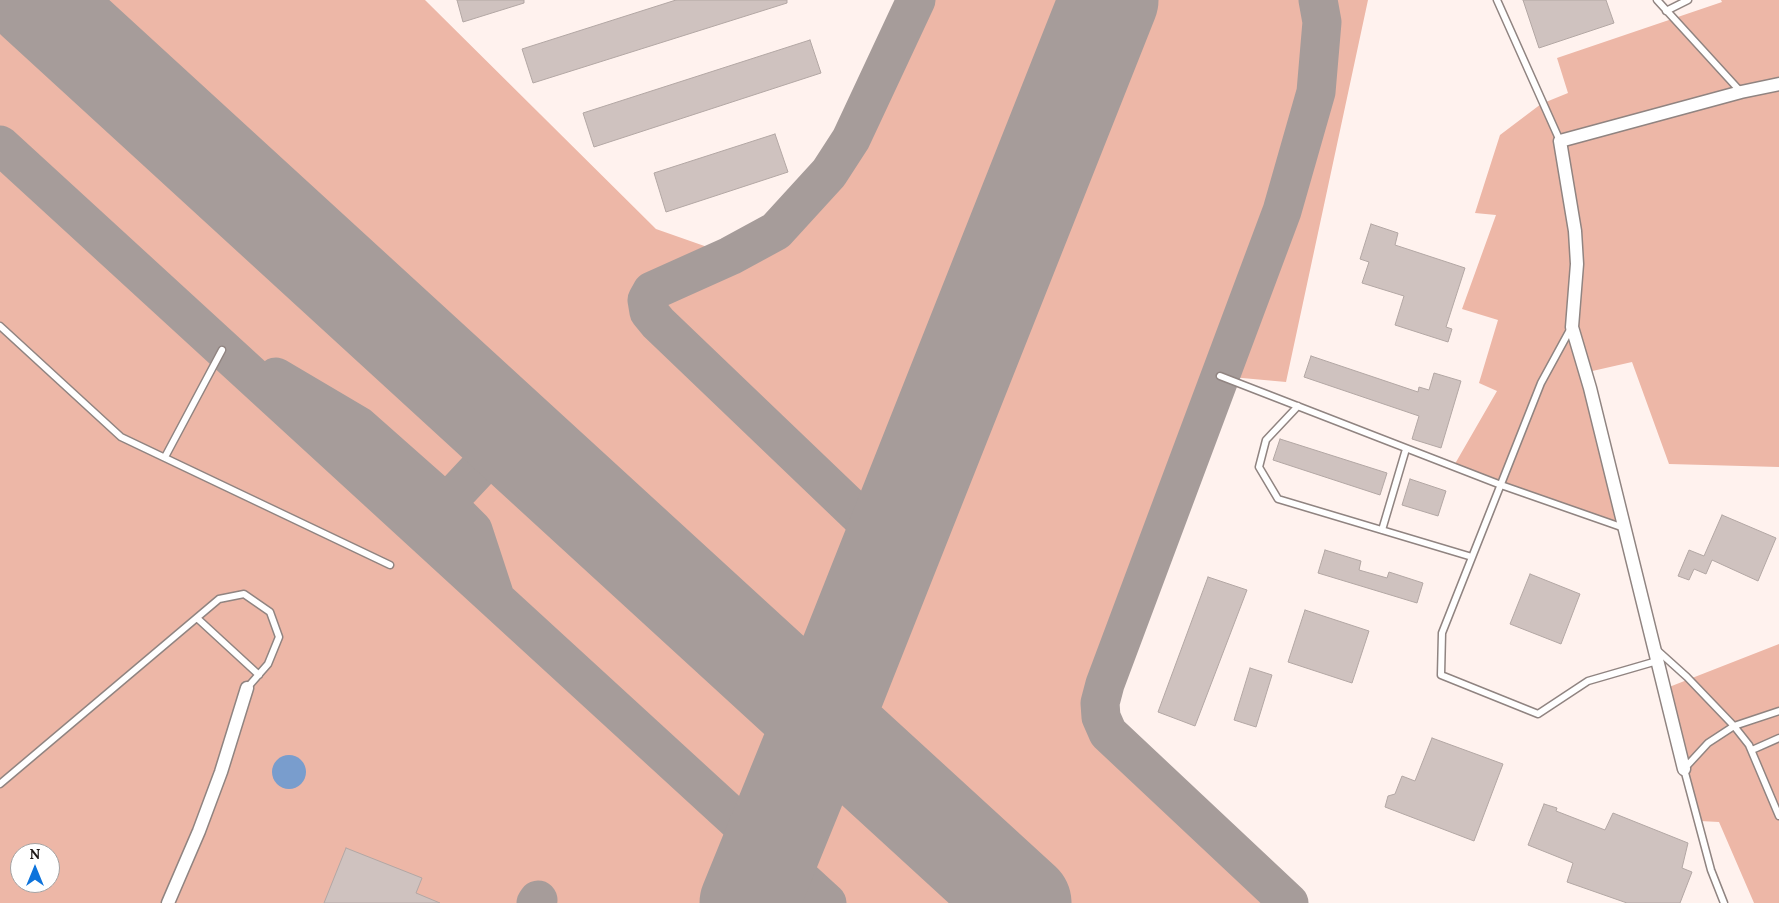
<!DOCTYPE html>
<html>
<head>
<meta charset="utf-8">
<style>
	body { margin:0 }
	#map { position:relative; width:1779px; height:903px; overflow:hidden; background:#fff2ee; font-family:Lora,serif }
	canvas { display:block }
	.north { position:absolute; left:10px; top:843px; width:50px; height:50px; box-sizing:border-box; background:#fff; border:1px solid #a4a2a2; border-radius:50%; rotate:0deg; font-size:14px; font-weight:700; line-height:20px; text-align:center; color:#1c1716 }
	.north::after { content:''; display:block; margin:auto; width:18px; height:22px; background:#0e74dc; clip-path:polygon(50% 0,100% 100%,50% 72%,0 100%) }
</style>
</head>
<body>
<div id="map">
<canvas width="1779" height="903"></canvas>
<div class="north">N</div>
</div>
<script>
const context = document.querySelector('canvas').getContext('2d');
context.lineJoin = 'round';
function fillPath(path, color) {
  context.fillStyle = color;
  context.fill(path, 'evenodd');
}
function poly(rows) {
  const path = new Path2D();
  for (const r of rows) {
    if (r.length === 3) {
      path.moveTo(r[0] + r[2], r[1]);
      path.arc(r[0], r[1], r[2], 0, 2 * Math.PI);
      continue;
    }
    path.moveTo(r[0], r[1]);
    for (let i = 2; i < r.length; i += 2) path.lineTo(r[i], r[i + 1]);
  }
  return path;
}
function trace(path, color, width, dash) {
  context.strokeStyle = color;
  context.lineWidth = width;
  context.lineCap = dash ? 'butt' : 'round';
  context.setLineDash(dash || []);
  context.stroke(path);
}
fillPath(poly([
	[0,0,425,0,656,229,713,249,776,231,829,173,851,139,916,0,1368,0,1286,382,1220,376,1142,550,1089,695,1084,711,1086,725,1093,737,1271,903,0,903],
	[20,853,50,853,50,883,20,883],
	[1721,0,1779,0,1779,467,1669,464,1632,362,1588,372,1622,525,1452,469,1497,391,1479,383,1498,320,1462,309,1496,215,1475,213,1500,135,1541,104,1568,93,1557,58,1722,2],
	[1779,644,1779,903,1754,903,1719,822,1700,821,1664,689]
]), '#edb7a7');
fillPath(poly([
	[289,772,17]
]), '#799dcd');
trace(poly([
	[0,145,827,903],
	[276,377,359,426,446,503,473,530,495,597],
	[428,523,511,434],
	[892,547,658,323,649,312,647,300,652,291,730,256,776,231,829,173,851,139,916,0],
	[536,903,538,900],
	[1289,903,1108,733,1101,717,1100,703,1105,684,1282,211,1316,92,1322,22,1318,0]
]), '#a69c9a', 39);
trace(poly([
	[36,0,1022,903],
	[749,903,823,721,1109,0]
]), '#a69c9a', 99);
const building = poly([
	[457,0,524,0,524,3,463,22,457,0],
	[676,0,787,0,787,3,533,83,522,49,676,0],
	[1523,0,1606,0,1614,23,1539,48,1523,0],
	[810,40,821,73,594,147,583,113,810,40],
	[775,134,788,172,666,212,654,173,775,134],
	[1371,224,1398,233,1395,245,1465,268,1446,327,1452,329,1448,342,1395,325,1404,296,1362,283,1369,262,1360,259,1371,224],
	[1311,356,1418,392,1419,387,1429,390,1434,373,1461,381,1441,448,1412,439,1419,416,1304,377,1311,356],
	[1280,439,1387,473,1380,495,1273,460,1280,439],
	[1410,479,1446,491,1438,516,1402,505,1410,479],
	[1722,515,1776,538,1758,581,1712,560,1706,574,1694,569,1689,580,1678,576,1689,550,1704,556,1722,515],
	[1325,550,1361,561,1359,570,1387,578,1389,572,1423,583,1417,603,1318,573,1325,550],
	[1530,574,1580,594,1561,644,1510,624,1530,574],
	[1208,577,1247,590,1195,726,1158,712,1208,577],
	[1305,610,1369,631,1352,683,1288,662,1305,610],
	[1250,668,1272,675,1256,727,1234,720,1250,668],
	[1432,738,1503,764,1474,841,1385,807,1388,796,1395,794,1402,776,1415,781,1432,738],
	[1544,804,1557,808,1556,811,1605,830,1613,813,1688,843,1682,868,1692,872,1680,903,1627,903,1567,882,1573,863,1528,845,1544,804],
	[346,848,422,878,416,893,440,903,324,903,346,848]
]);
fillPath(building, '#cfc2bf');
trace(building, '#b3a7a4', 1);
const service = poly([
	[1497,0,1560,141],
	[1657,0,1741,92],
	[1666,11,1688,0],
	[0,326,121,437,390,565],
	[1571,328,1541,383,1442,633,1441,675,1538,714,1588,681,1657,661],
	[1220,376,1501,485,1624,528],
	[1298,406,1266,440,1259,467,1278,499,1472,557],
	[165,457,222,350],
	[1382,530,1406,449],
	[197,618,259,675],
	[1657,650,1687,677,1734,726,1749,745,1779,816],
	[1752,750,1779,738],
	[0,784,219,599,244,594,270,612,279,637,268,664,247,688],
	[1724,903,1711,870,1684,769,1708,743,1734,726,1779,711]
]);
const minor = poly([
	[1684,769,1590,388,1572,327,1577,264,1575,231,1560,141,1741,92,1779,84],
	[168,903,199,831,221,772,247,688]
]);
trace(service, '#908481', 9);
trace(minor, '#908481', 15);
trace(service, '#fff', 6);
trace(minor, '#fff', 12);
</script>
</body>
</html>
